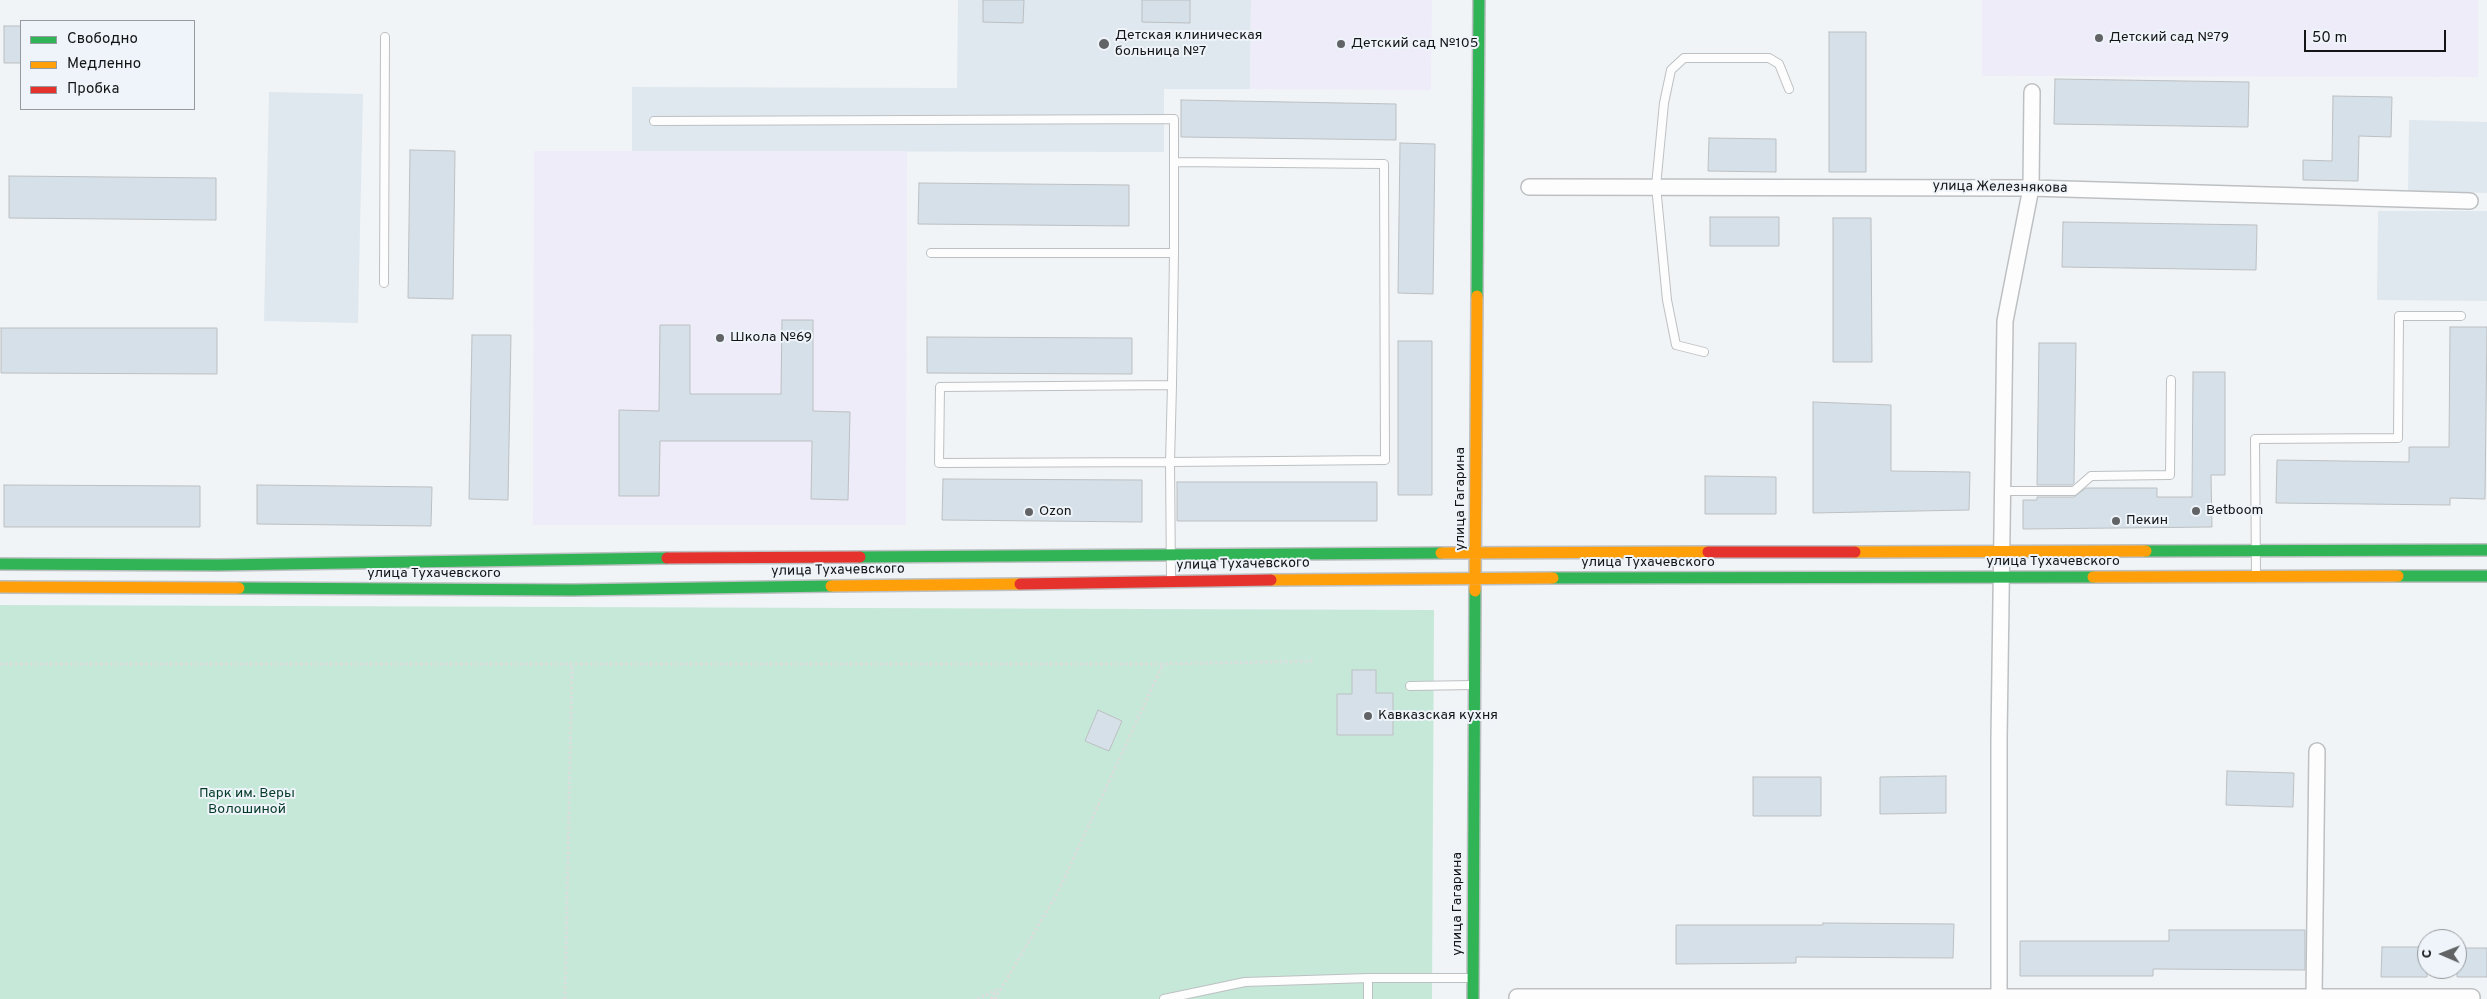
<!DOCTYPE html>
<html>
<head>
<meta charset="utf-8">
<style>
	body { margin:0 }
	#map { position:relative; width:2487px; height:999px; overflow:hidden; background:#f1f4f6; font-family:Overpass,sans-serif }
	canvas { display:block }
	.legend { position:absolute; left:20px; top:20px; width:175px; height:90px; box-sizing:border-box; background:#eef4f9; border:1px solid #969b9f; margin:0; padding:6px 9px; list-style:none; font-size:15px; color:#131517 }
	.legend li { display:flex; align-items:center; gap:10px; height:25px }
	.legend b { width:25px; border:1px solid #969b9f }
	.north { position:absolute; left:2417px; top:929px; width:50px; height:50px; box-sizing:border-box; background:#eef4f9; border:1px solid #969b9f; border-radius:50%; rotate:271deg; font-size:14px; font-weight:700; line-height:20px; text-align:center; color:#131517 }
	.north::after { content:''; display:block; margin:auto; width:18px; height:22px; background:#616365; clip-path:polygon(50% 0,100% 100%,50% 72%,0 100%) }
	.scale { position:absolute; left:2304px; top:30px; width:142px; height:22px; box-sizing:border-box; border:2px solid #131517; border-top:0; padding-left:6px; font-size:15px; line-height:18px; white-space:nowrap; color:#131517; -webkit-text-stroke:4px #eef4f9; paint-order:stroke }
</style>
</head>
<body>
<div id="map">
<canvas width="2487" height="999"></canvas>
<ul class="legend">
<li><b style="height:6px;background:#30b455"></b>Свободно</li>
<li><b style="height:6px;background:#ff9f0a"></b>Медленно</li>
<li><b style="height:6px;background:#e5322d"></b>Пробка</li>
</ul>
<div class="north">С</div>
<div class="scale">50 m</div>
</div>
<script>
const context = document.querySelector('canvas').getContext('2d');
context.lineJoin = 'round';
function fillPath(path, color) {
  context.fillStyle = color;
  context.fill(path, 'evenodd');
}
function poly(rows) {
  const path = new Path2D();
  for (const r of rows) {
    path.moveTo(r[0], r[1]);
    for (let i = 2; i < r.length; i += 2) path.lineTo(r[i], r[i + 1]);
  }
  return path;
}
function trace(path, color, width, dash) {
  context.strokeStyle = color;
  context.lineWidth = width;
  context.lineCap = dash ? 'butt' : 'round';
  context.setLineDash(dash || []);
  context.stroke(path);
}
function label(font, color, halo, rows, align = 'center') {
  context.font = font + ' Overpass,sans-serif';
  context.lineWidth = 4;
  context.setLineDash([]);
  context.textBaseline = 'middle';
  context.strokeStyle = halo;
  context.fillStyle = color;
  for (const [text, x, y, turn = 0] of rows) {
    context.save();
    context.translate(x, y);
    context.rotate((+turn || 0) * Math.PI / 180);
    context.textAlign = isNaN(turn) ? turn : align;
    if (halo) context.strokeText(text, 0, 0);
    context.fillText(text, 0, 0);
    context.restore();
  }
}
fillPath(poly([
	[958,0,1251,0,1250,89,1164,89,1164,152,632,151,632,87,957,88],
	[269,92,363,94,358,323,264,321],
	[2409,120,2487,122,2487,193,2408,191],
	[2378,211,2487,211,2487,301,2377,300]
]), '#dfe8ee');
fillPath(poly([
	[1251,0,1432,0,1431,90,1250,89],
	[1982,0,2478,0,2478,77,1982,76],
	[534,151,907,151,906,525,533,525]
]), '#eeecf9');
fillPath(poly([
	[0,605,1434,610,1432,999,0,999]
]), '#c6e8d9');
const building = poly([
	[983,0,1024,0,1023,23,983,22,983,0],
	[1142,0,1190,0,1190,23,1142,22,1142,0],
	[4,26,21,26,21,63,4,63,4,26],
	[1829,32,1866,32,1866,172,1829,172,1829,32],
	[2055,79,2249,82,2248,127,2054,124,2055,79],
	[2333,96,2392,97,2391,137,2359,136,2358,181,2303,180,2303,160,2332,161,2333,96],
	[1181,100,1396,104,1396,140,1181,137,1181,100],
	[1709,138,1776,139,1776,172,1708,171,1709,138],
	[1400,143,1435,144,1433,294,1398,293,1400,143],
	[410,150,455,151,453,299,408,298,410,150],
	[9,176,216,178,216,220,9,218,9,176],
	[919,183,1129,185,1129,226,918,224,919,183],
	[1710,217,1779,217,1779,246,1710,246,1710,217],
	[1833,218,1871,218,1872,362,1833,362,1833,218],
	[2063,222,2257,225,2256,270,2062,267,2063,222],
	[782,320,813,320,813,411,850,412,848,500,811,499,812,441,660,441,659,496,619,496,619,410,659,411,660,325,690,325,690,394,781,394,782,320],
	[2450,327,2487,327,2485,499,2450,498,2450,505,2276,503,2277,460,2409,462,2409,447,2449,447,2450,327],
	[1,328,217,328,217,374,1,373,1,328],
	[472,335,511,335,508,500,469,499,472,335],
	[927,337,1132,338,1132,374,927,373,927,337],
	[1398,341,1432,341,1432,495,1398,495,1398,341],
	[2039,343,2076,343,2074,483,2072,485,2037,485,2039,343],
	[2193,372,2225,372,2225,475,2211,475,2212,527,2023,529,2023,500,2037,500,2037,497,2074,497,2086,488,2157,488,2157,497,2192,497,2193,372],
	[1813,402,1891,405,1891,471,1970,472,1969,510,1813,513,1813,402],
	[1705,476,1776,477,1776,514,1705,514,1705,476],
	[943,479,1142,480,1142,522,942,520,943,479],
	[1177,482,1377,482,1377,521,1177,521,1177,482],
	[4,485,200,486,200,527,4,527,4,485],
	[257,485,432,487,431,526,257,524,257,485],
	[1352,670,1376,670,1376,693,1393,693,1393,735,1337,735,1337,694,1352,694,1352,670],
	[1098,710,1122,721,1109,751,1085,741,1098,710],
	[2227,771,2294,773,2293,807,2226,805,2227,771],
	[1946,776,1946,813,1880,814,1880,777,1946,776],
	[1753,777,1821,777,1821,816,1753,816,1753,777],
	[1823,923,1954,924,1953,958,1796,957,1796,963,1676,964,1676,925,1823,925,1823,923],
	[2169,930,2305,930,2305,970,2153,969,2153,976,2020,976,2020,941,2169,941,2169,930],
	[2382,947,2427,947,2427,977,2381,977,2382,947],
	[2457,948,2487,948,2487,977,2457,977,2457,948]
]);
fillPath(building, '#d5e0e8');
trace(building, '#bdc0c2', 1);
const lane = poly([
	[654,121,1174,119,1174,162],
	[931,253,1174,253],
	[384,283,385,37],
	[1704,352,1676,345,1667,300,1656,186,1664,103,1671,70,1684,58,1769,58,1779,64,1789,89],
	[2002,491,2074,491,2091,476,2170,475,2171,380],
	[2256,575,2255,439,2398,438,2399,316,2461,316],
	[1171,578,1170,462,1385,460,1384,164,1174,162,1174,253,1172,385,1170,462,939,463,940,387,1172,385],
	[1410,686,1473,685],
	[1164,999,1245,982,1368,978],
	[1368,999,1368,978,1471,978]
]);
const street = poly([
	[1529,187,2031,188,2470,201],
	[1517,997,2472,997],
	[2314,997,2317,751],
	[1999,999,1999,739,2005,321,2031,188,2032,92]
]);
const fast = poly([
	[1477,296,1479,0],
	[2146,551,2487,550],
	[860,557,1441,553],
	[0,564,219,565,667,558],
	[2398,576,2487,576],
	[1553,578,2093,577],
	[239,588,573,590,831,586],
	[1473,999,1475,591]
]);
const slow = poly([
	[1855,552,2146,551],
	[1441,553,1708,552],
	[2093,577,2398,576],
	[1271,580,1553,578],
	[831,586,1020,584],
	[0,587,239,588],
	[1475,591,1477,296]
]);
const jam = poly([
	[1708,552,1855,552],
	[667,558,860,557],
	[1020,584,1271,580]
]);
trace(lane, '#bdc0c2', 10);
trace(street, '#bdc0c2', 18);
trace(fast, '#bdc0c2', 14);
trace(slow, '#bdc0c2', 14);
trace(jam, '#bdc0c2', 14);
trace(poly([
	[0,664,1163,664,1315,661],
	[565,999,572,664],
	[977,999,999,989],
	[991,999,997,991],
	[995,999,1058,892,1163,664]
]), '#dcdddd', 3, [2.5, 2.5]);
trace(lane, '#fdfdfe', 8);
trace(street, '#fdfdfe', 15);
trace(fast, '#30b455', 11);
trace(slow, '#ff9f0a', 11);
trace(jam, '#e5322d', 11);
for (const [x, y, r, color] of [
	[2099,38,5,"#616365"],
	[1104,44,6,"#616365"],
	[1341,44,5,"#616365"],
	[720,338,5,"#616365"],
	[2196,511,5,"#616365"],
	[1029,512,5,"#616365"],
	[2116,521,5,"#616365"],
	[1368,716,5,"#616365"]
]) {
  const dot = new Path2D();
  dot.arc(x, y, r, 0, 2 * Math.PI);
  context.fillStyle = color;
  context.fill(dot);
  trace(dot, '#eef4f9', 2);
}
label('14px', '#131517', '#eef4f9', [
	["Детская клиническая",1115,36],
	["больница №7",1115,52],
	["Детский сад №79",2109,38],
	["Детский сад №105",1351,44],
	["Школа №69",730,338],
	["Betboom",2206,511],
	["Ozon",1039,512],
	["Пекин",2126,521],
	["Кавказская кухня",1378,716]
], 'left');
label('14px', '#131517', '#eef4f9', [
	["улица Железнякова",2000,188,1],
	["улица Гагарина",1461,499,-90],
	["улица Тухачевского",2053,562],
	["улица Тухачевского",1648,563],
	["улица Тухачевского",1243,565,-1],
	["улица Тухачевского",838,571,-1],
	["улица Тухачевского",434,574],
	["улица Гагарина",1458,904,-90]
]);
label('14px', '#043a28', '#eef4f9', [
	["Парк им. Веры",247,794],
	["Волошиной",247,810]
]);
</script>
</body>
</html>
